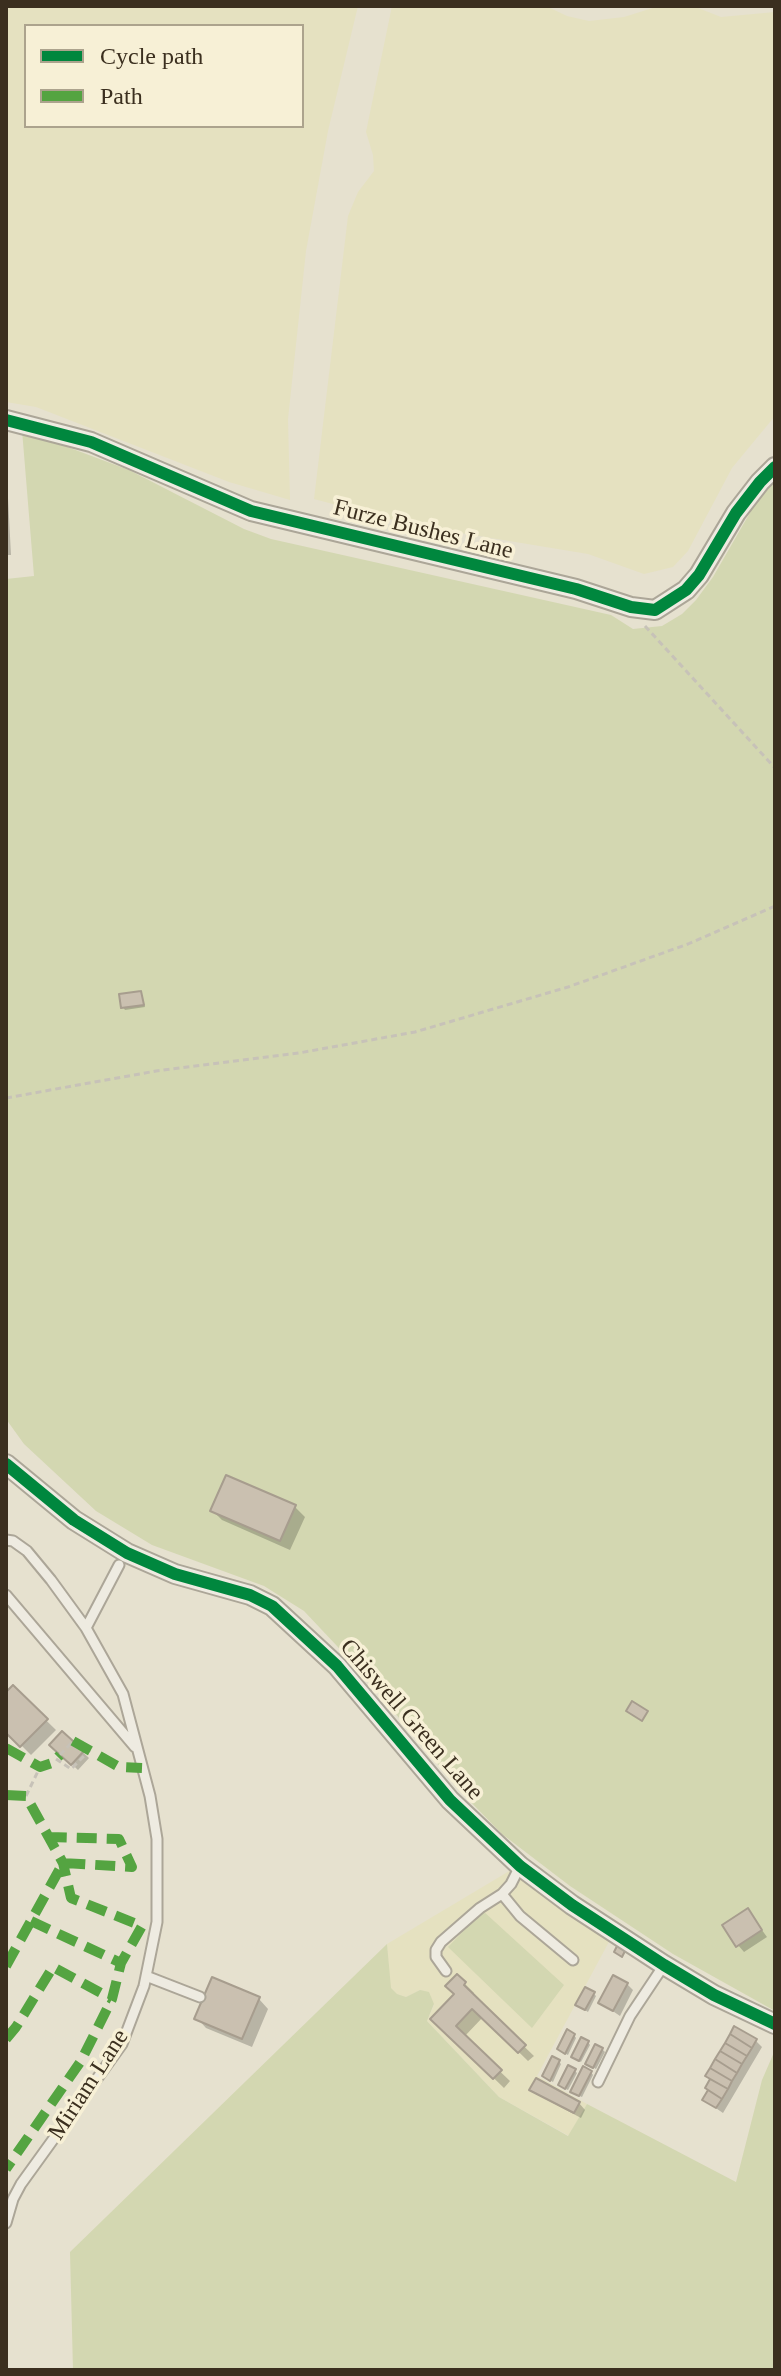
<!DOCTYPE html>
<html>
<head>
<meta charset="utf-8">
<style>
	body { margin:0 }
	#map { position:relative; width:781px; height:2376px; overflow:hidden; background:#e6e1cf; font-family:Georgia,serif }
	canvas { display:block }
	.frame { position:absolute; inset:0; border:8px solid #3b2f1f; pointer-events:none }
	.legend { position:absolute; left:24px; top:24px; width:280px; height:104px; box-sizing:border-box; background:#f7f0d6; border:2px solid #aca38d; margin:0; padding:10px 14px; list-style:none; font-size:24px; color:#3b2f1f }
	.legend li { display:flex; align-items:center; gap:16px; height:40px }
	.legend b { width:40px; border:2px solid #aca38d }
</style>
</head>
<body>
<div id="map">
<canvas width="781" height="2376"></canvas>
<div class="frame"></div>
<ul class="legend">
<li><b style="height:10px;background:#00873e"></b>Cycle path</li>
<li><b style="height:10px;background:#54a441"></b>Path</li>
</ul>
</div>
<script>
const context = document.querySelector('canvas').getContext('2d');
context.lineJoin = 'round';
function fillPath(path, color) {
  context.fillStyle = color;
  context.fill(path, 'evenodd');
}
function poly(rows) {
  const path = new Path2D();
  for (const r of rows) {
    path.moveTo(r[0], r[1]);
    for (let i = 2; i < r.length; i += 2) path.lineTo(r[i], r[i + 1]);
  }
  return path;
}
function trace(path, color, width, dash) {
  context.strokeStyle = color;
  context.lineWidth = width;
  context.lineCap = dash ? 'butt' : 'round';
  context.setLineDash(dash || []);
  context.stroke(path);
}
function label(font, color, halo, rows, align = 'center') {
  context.font = font + ' Georgia,serif';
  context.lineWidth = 7;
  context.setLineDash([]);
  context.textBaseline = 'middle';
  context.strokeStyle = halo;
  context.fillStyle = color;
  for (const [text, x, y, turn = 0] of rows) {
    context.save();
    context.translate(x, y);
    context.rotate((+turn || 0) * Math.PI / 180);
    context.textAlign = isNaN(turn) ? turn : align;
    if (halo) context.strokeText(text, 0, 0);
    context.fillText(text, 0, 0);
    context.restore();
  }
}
fillPath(poly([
	[6,6,358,6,328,131,306,251,288,419,290,500,229,482,36,407,6,402],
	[26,26,302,26,302,126,26,126],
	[392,6,546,6,567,16,589,21,624,17,659,6,693,6,721,17,775,12,775,416,732,468,688,551,673,567,644,574,588,554,412,525,314,499,348,216,358,192,374,171,373,155,366,132],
	[511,1870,582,1922,611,1938,537,2076,587,2104,569,2136,499,2097,427,2021,434,2005,420,1990,406,1997,396,1994,390,1988,387,1944]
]), '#e5e1c0');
fillPath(poly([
	[22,430,129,470,244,529,271,539,611,615,633,629,662,626,682,614,696,600,713,577,755,504,775,481,775,2011,673,1954,570,1886,502,1834,462,1793,353,1663,304,1611,264,1586,152,1545,96,1511,24,1444,6,1419,6,579,34,576],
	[483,1911,564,1985,532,2028,448,1947],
	[387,1944,391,1988,397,1994,406,1997,420,1990,429,1992,434,2004,427,2021,499,2097,568,2136,587,2104,736,2182,762,2080,775,2050,775,2370,73,2370,70,2252]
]), '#d3d7b1');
fillPath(poly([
	[6,495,8,498,11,555,6,555],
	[141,993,145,1007,125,1010,123,1007],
	[227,1477,295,1507,305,1517,290,1550,222,1520,212,1510],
	[13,1688,56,1730,31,1755,6,1730,6,1695],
	[62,1733,89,1758,78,1770,52,1745],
	[748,1911,767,1937,744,1952,738,1945],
	[457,1976,474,1993,472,1996,534,2056,528,2061,483,2017,464,2037,510,2081,504,2088,433,2019,457,1995],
	[627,1984,633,1990,620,2016,601,2003],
	[593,1993,596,1996,588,2012,580,2007],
	[259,1999,268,2009,252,2047,206,2028,197,2018],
	[574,2035,576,2038,568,2055,562,2052],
	[756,2041,762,2047,723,2113,704,2100,712,2080],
	[588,2042,590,2045,581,2062,576,2059,573,2057],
	[602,2049,605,2052,596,2069,587,2064],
	[559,2062,561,2064,553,2082,546,2078],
	[574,2070,577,2073,568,2090,563,2088],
	[591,2072,593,2075,582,2097,575,2094],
	[532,2089,579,2103,585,2110,581,2118,538,2095]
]), '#0003');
const building = poly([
	[141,991,144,1005,121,1008,119,994,141,991],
	[226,1475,296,1505,280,1541,210,1511,226,1475],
	[13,1685,48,1719,20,1747,6,1733,6,1692,13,1685],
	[632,1701,648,1711,642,1721,626,1711,632,1701],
	[62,1731,84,1751,71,1765,49,1745,62,1731],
	[748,1908,762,1930,736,1947,722,1925,748,1908],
	[619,1942,627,1947,622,1957,614,1952,619,1942],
	[457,1974,466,1982,464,1985,526,2045,518,2053,472,2009,456,2026,502,2070,493,2079,430,2019,454,1994,445,1986,457,1974],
	[613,1975,628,1983,613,2011,598,2003,613,1975],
	[212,1977,260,1997,242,2039,194,2019,212,1977],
	[585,1987,595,1992,585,2010,575,2005,585,1987],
	[734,2026,757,2039,752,2048,730,2034,734,2026],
	[567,2029,575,2034,565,2054,557,2049,567,2029],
	[730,2034,752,2048,747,2056,725,2043,730,2034],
	[581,2037,589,2041,579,2061,571,2057,581,2037],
	[725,2043,747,2056,742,2064,720,2051,725,2043],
	[595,2044,603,2048,593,2068,585,2064,595,2044],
	[720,2051,742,2064,737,2073,715,2059,720,2051],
	[552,2056,560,2060,550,2081,542,2076,552,2056],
	[715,2059,737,2073,732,2081,710,2068,715,2059],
	[568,2065,576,2069,565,2089,558,2085,568,2065],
	[583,2066,592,2071,579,2096,570,2092,583,2066],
	[710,2068,732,2081,728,2089,705,2076,710,2068],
	[536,2078,580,2102,574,2113,529,2090,536,2078],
	[710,2079,728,2089,722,2099,705,2088,710,2079],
	[708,2090,722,2099,716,2108,702,2100,708,2090]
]);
fillPath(building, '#cac0b0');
trace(building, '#a79d8e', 2);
const service = poly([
	[6,1540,13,1541,27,1551,51,1580,86,1628,123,1694,150,1796,157,1839,157,1922,144,1986,122,2044,21,2184,13,2199,6,2223],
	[6,1595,135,1747],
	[86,1628,119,1565],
	[502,1894,520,1916,573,1960],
	[446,1971,436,1957,436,1950,441,1942,480,1908,502,1894,511,1884,520,1866],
	[146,1976,200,1997],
	[598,2082,630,2016,664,1965]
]);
const minor = poly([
	[6,420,91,442,251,511,576,589,631,607,655,610,686,590,699,575,736,513,760,482,775,467],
	[6,1464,74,1520,127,1553,175,1574,250,1595,272,1606,337,1666,450,1800,520,1866,572,1905,664,1965,714,1995,775,2024]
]);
trace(service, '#aca698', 13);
trace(minor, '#aca698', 22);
trace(poly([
	[645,626,775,768],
	[6,1098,156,1071,299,1053,415,1032,568,987,688,944,775,906],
	[60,1755,73,1741],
	[56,1759,71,1769,90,1750],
	[26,1796,40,1767]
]), '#c7c2b8', 3, [6, 4]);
trace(service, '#eeebe1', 9);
trace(minor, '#eeebe1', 18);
trace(poly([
	[73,1741,119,1767,142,1768],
	[6,1748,40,1767,52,1763,60,1755],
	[6,1795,26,1796,63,1863,71,1898,142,1926,121,1963,112,1999,81,2061,6,2169],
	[31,1921,121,1963],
	[6,1966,63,1863,132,1867,119,1839,49,1837],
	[6,2039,16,2027,53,1967,112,1999]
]), '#54a441', 10, [20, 10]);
trace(poly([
	[6,420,91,442,251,511,576,589,631,607,655,610,686,590,699,575,736,513,760,482,775,467],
	[6,1464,74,1520,127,1553,175,1574,250,1595,272,1606,337,1666,450,1800,520,1866,572,1905,664,1965,714,1995,775,2024]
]), '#00873e', 12);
label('24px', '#3b2f1f', '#f7f0d6', [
	["Furze Bushes Lane",423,530,14],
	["Chiswell Green Lane",411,1720,49],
	["Miriam Lane",89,2085,-57]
]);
</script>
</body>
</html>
